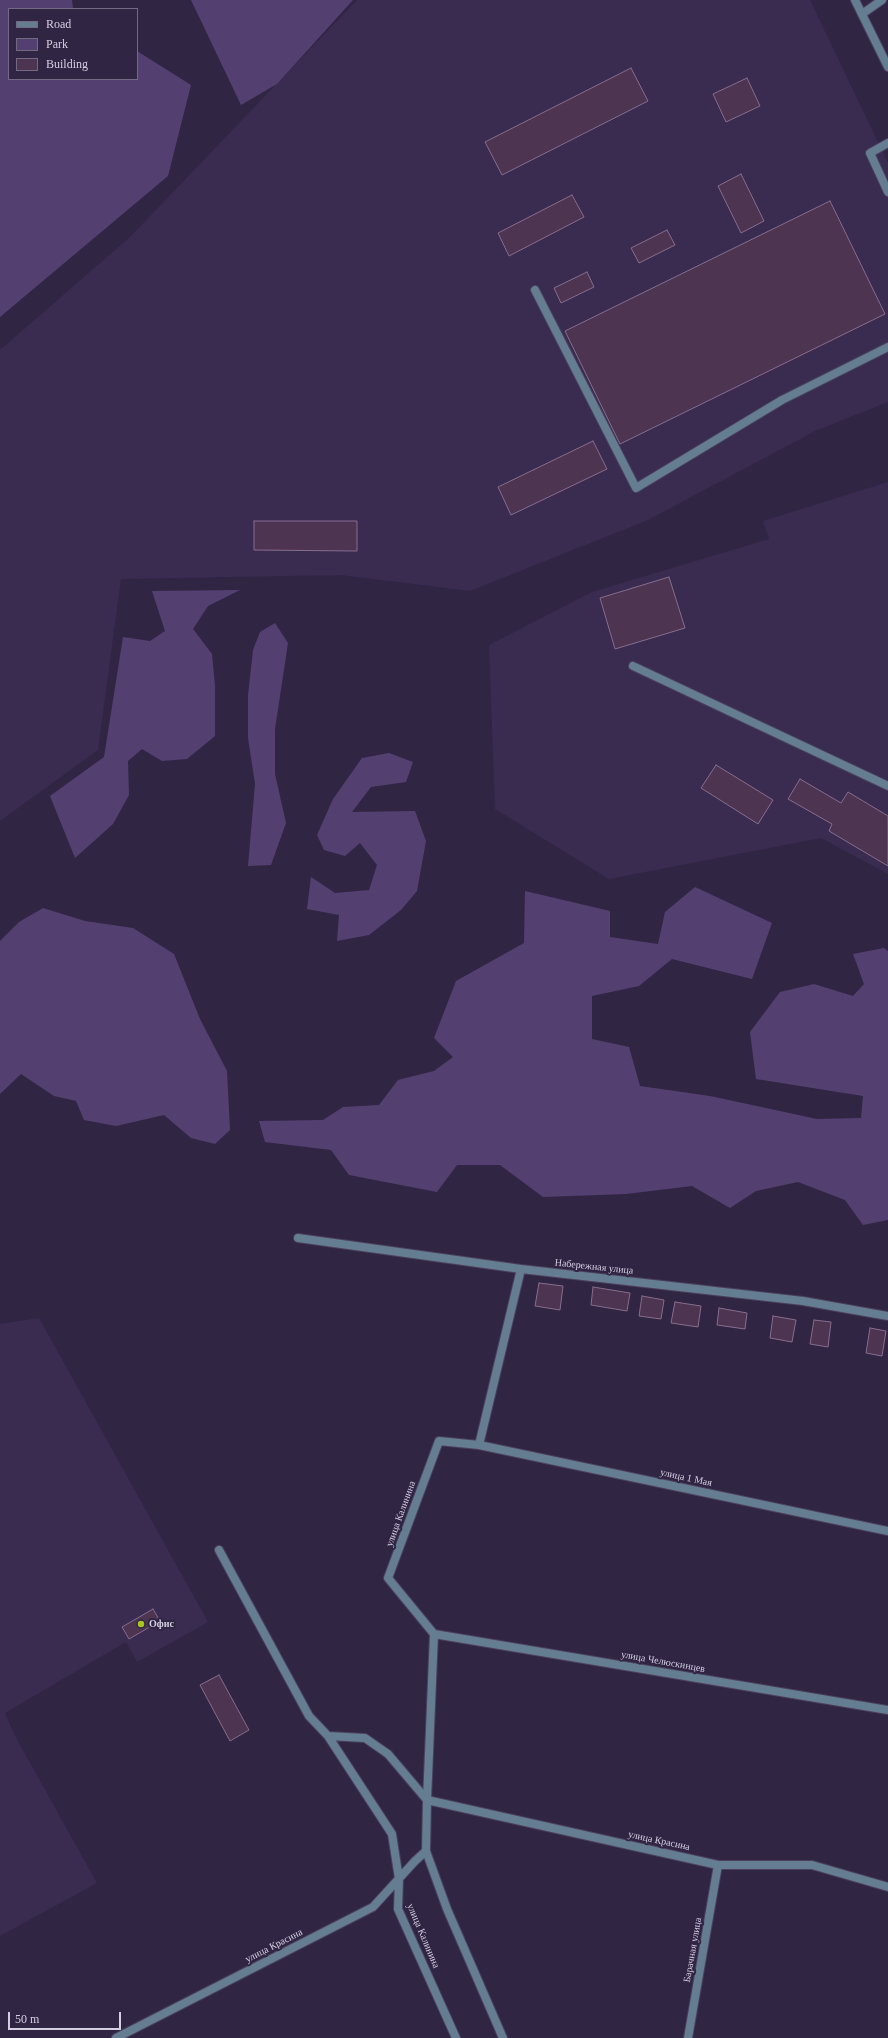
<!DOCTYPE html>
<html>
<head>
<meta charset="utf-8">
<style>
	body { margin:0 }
	#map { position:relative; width:888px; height:2038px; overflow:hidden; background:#312544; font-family:Georgia,serif }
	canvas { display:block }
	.legend { position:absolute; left:8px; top:8px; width:130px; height:72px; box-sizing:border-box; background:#312544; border:1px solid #726983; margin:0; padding:5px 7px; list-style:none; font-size:12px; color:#d4cee2 }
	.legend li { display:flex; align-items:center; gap:8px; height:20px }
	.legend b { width:20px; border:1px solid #726983 }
	.scale { position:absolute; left:8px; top:2012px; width:113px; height:18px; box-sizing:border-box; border:2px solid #d4cee2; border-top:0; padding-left:5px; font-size:12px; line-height:14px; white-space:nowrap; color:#d4cee2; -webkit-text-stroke:3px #312544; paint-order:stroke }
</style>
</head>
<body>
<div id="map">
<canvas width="888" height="2038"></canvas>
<ul class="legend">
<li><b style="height:5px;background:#647d90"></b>Road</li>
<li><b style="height:11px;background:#534071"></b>Park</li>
<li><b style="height:11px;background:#4d3552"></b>Building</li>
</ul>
<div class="scale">50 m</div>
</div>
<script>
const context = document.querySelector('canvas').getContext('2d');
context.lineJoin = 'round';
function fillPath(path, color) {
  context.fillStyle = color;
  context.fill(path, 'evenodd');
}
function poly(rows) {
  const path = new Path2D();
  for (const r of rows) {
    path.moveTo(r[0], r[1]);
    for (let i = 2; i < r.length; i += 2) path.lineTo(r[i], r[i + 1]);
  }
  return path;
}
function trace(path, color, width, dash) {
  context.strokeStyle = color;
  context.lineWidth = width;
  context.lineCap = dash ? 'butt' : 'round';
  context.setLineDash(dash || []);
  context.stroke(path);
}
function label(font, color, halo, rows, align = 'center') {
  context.font = font + ' Georgia,serif';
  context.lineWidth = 4;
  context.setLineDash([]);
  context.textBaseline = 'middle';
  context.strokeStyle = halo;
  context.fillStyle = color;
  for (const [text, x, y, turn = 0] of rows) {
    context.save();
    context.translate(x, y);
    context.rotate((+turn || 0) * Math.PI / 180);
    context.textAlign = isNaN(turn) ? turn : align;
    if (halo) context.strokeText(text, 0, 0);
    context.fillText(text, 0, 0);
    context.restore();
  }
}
fillPath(poly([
	[357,0,810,0,888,163,888,402,815,431,648,520,470,591,341,575,121,579,98,750,0,821,0,350,130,237],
	[888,482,888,874,821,838,609,879,495,809,489,645,592,592,769,539,763,521],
	[39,1318,208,1622,137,1662,126,1642,5,1713,15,1736,97,1883,0,1936,0,1324]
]), '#3a2b51');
fillPath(poly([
	[0,0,72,0,73,9,9,9,9,79,137,79,137,51,191,85,168,176,0,317],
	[191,0,353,0,277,84,241,105],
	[240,590,208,606,193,629,212,654,215,686,215,736,187,759,162,761,142,749,128,761,129,795,113,824,75,858,50,796,104,757,123,637,150,641,165,631,152,591],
	[275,623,288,643,275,729,275,774,286,823,271,865,248,866,255,784,248,738,248,695,253,650,260,632],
	[389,753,413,762,406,782,371,787,352,812,415,811,426,841,417,891,401,910,369,935,337,941,339,915,307,909,311,877,335,893,369,890,377,865,360,843,345,856,324,850,317,835,333,799,362,758],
	[695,887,772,923,752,979,672,959,639,986,592,996,592,1039,629,1047,640,1086,710,1096,817,1119,861,1118,863,1096,756,1079,750,1032,780,992,814,984,853,996,864,984,853,954,884,948,888,951,888,1220,863,1225,845,1200,798,1182,756,1191,730,1208,692,1186,626,1194,543,1197,500,1165,457,1165,437,1192,349,1175,331,1150,265,1142,259,1121,323,1120,343,1107,379,1105,398,1080,434,1071,453,1057,434,1038,456,981,524,943,525,891,610,911,610,937,658,944,665,912],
	[43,908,85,921,133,928,174,954,200,1019,227,1071,230,1130,215,1144,191,1138,164,1115,116,1126,84,1120,76,1101,54,1096,21,1074,0,1094,0,941,19,922]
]), '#534071');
const building = poly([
	[631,68,648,101,502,175,485,142,631,68],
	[747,78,760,106,726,122,713,94,747,78],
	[741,174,764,221,741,233,718,186,741,174],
	[572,195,584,217,509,256,498,233,572,195],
	[830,201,885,314,620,444,565,331,830,201],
	[667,230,675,245,639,263,631,248,667,230],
	[587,272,594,287,561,303,554,288,587,272],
	[593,441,607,469,511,515,498,487,593,441],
	[254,521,357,521,357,551,254,550,254,521],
	[669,577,685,628,615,649,600,598,669,577],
	[716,765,773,800,758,824,701,788,716,765],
	[800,779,841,803,848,792,888,816,888,866,829,831,832,824,788,799,800,779],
	[539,1283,563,1286,560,1310,535,1306,539,1283],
	[593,1287,630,1293,627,1311,591,1305,593,1287],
	[642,1296,664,1300,661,1319,639,1316,642,1296],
	[675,1302,701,1306,698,1327,671,1323,675,1302],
	[719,1308,747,1313,745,1329,717,1325,719,1308],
	[773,1316,796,1320,792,1342,770,1338,773,1316],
	[814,1320,831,1322,828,1347,810,1344,814,1320],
	[870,1328,886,1331,882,1356,866,1353,870,1328],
	[153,1609,160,1621,129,1639,122,1627,153,1609],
	[219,1675,249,1730,230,1741,200,1685,219,1675]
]);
fillPath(building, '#4d3552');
trace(building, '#886d8d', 1);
const service = poly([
	[862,14,882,0],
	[888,143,870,153,888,192],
	[535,290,636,488,782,400,888,347],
	[633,666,888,786]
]);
const minor = poly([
	[855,0,888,67],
	[298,1238,521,1269,803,1301,888,1316],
	[479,1445,888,1531],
	[219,1550,309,1716,328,1736,365,1738,388,1754,427,1800,718,1865,812,1865,888,1887],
	[434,1634,888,1710],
	[328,1736,392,1834,399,1879,398,1909,456,2038],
	[116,2038,373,1907,415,1861,426,1851],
	[503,2038,447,1909,426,1851,427,1800,434,1634,388,1578,439,1441,479,1445,521,1269],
	[688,2038,718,1865]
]);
trace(service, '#4b405d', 10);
trace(minor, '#4b405d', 10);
trace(service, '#647d90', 8);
trace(minor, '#647d90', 8);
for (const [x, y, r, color] of [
	[141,1624,4,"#a7c71e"]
]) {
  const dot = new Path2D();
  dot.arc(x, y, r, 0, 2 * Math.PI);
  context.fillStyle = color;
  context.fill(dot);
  trace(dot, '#312544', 1.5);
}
label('10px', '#d4cee2', '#312544', [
	["Набережная улица",594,1267,6],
	["улица 1 Мая",686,1478,12],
	["улица Калинина",401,1514,-70],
	["улица Челюскинцев",663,1662,10],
	["улица Красина",659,1841,12],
	["улица Калинина",423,1936,67],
	["улица Красина",274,1946,-27],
	["Барачная улица",693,1950,-80]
]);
label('bold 10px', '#d4cee2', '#312544', [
	["Офис",149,1624]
], 'left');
</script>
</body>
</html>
